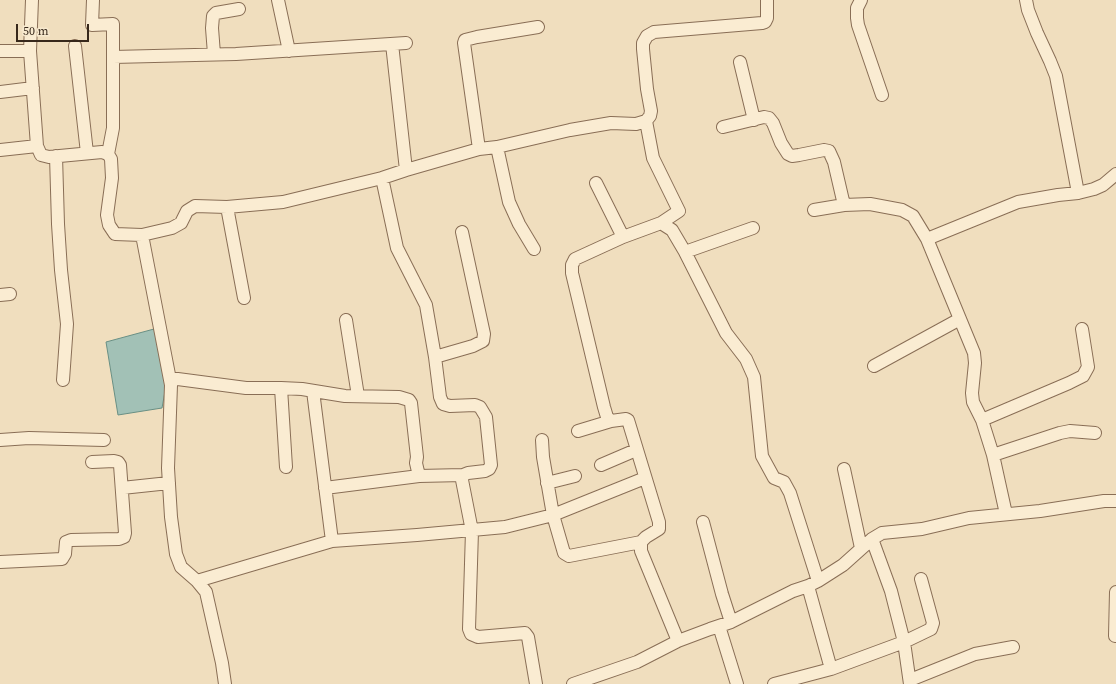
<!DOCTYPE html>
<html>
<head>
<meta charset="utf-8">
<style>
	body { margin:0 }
	#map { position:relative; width:1116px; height:684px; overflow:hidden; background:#f0debe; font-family:"Source Serif 4",serif }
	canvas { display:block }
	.scale { position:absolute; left:16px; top:24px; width:73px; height:18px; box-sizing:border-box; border:2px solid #37281b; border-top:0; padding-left:5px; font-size:12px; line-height:14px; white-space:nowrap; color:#37281b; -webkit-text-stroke:3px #f7e9ce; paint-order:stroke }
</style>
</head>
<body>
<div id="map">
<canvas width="1116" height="684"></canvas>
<div class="scale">50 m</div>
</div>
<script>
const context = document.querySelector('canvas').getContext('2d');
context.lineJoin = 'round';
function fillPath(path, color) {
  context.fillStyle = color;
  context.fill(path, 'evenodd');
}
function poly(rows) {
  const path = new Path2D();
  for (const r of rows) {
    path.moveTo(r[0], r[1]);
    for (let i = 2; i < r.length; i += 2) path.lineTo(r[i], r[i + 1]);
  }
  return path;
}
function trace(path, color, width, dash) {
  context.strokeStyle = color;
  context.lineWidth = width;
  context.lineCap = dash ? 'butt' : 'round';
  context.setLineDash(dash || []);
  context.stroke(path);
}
const water = poly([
	[154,329,168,375,162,408,118,415,106,342,154,329]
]);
fillPath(water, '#a2c1b6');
trace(water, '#698f84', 1);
const minor = poly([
	[32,0,30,51,37,146,41,155,49,157,102,152,108,154,111,159,112,178,107,215,109,225,115,234,142,235,172,228,181,223,187,211,195,206,227,207,283,202,382,178,406,170,479,149,497,147,570,130,611,123,636,124,646,121,650,116,651,111,647,89,643,49,643,43,647,36,654,32,762,23,765,22,767,18,767,0],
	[93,0,92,25,113,24,113,128,108,154],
	[278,0,289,51],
	[861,0,857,8,857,18,858,25,882,95],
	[1026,0,1028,10,1037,33,1050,61,1056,76,1078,193],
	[392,44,406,170],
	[75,46,87,153],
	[0,51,30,51],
	[214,54,212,28,213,16,216,13,239,9],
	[113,57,236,54,406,43],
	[740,62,754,120],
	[0,92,33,88],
	[646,121,653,158,679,211,661,223],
	[723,127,764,117,769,118,773,123,781,143,788,154,792,156,799,155,824,150,829,151,834,162,844,205],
	[497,147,509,202,519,224,534,249],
	[479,149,464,43,465,40,477,37,538,27],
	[0,150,37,146],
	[56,156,58,224,61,270,67,324,63,380],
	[382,178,397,248,426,305,435,357,440,397,443,404,450,406,475,405,480,407,486,417,491,465,489,469,485,471,468,473,463,475,462,480,472,531,469,629,471,634,478,637,525,633,528,637,536,684],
	[596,183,623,237],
	[227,207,244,298],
	[814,210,844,205,870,204,902,210,913,216,927,239,974,353,975,363,972,393,973,402,982,420,993,455,1006,514],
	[142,235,171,385,168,468,171,517,176,554,181,567,197,581,332,541,417,535,505,527,553,515,645,478],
	[927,239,1018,202,1058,195,1078,193,1094,189,1103,185,1116,174],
	[685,252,753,228],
	[0,295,10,294],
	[346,320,358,396],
	[435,357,473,346,483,341,484,334,462,232],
	[874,366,960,319],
	[170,378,246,388,281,388,302,389,345,396,399,397,409,400,411,403,417,457,416,463,419,476],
	[281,388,286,467],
	[313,391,332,541],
	[982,420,1069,383,1083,376,1088,367,1082,329],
	[578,431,611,421],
	[0,440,29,438,104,440],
	[542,440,543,457,553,515,564,553,569,556,641,542],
	[993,455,1060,433,1070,431,1095,433],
	[601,465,636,450],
	[844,469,861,548],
	[547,483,575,476],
	[122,488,169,483],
	[325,488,419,476,463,475],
	[703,522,722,594,731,622],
	[872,539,891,591,904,642,910,684],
	[0,562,62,559,65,554,66,542,71,540,119,539,124,537,125,533,120,465,118,462,114,461,92,462],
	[197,581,206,592,222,663,225,684],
	[808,586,831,669],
	[719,626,737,684],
	[1115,636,1116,592],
	[678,641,641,551,641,542,646,537,659,529,659,522,628,420,626,419,611,421,607,417,604,407,572,273,572,265,575,259,623,237,661,223,672,230,685,252,726,333,746,359,754,377,762,456,774,478,784,482,790,493,818,581],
	[910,680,975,654,1013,647],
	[573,684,637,662,678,641,710,629,731,622,793,591,808,586,818,581,843,565,872,539,882,533,922,529,969,518,1040,511,1104,501,1116,501],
	[774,684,831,669,904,642,931,629,933,623,921,579]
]);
trace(minor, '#896e56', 14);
trace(minor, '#faecd2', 12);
</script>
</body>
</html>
